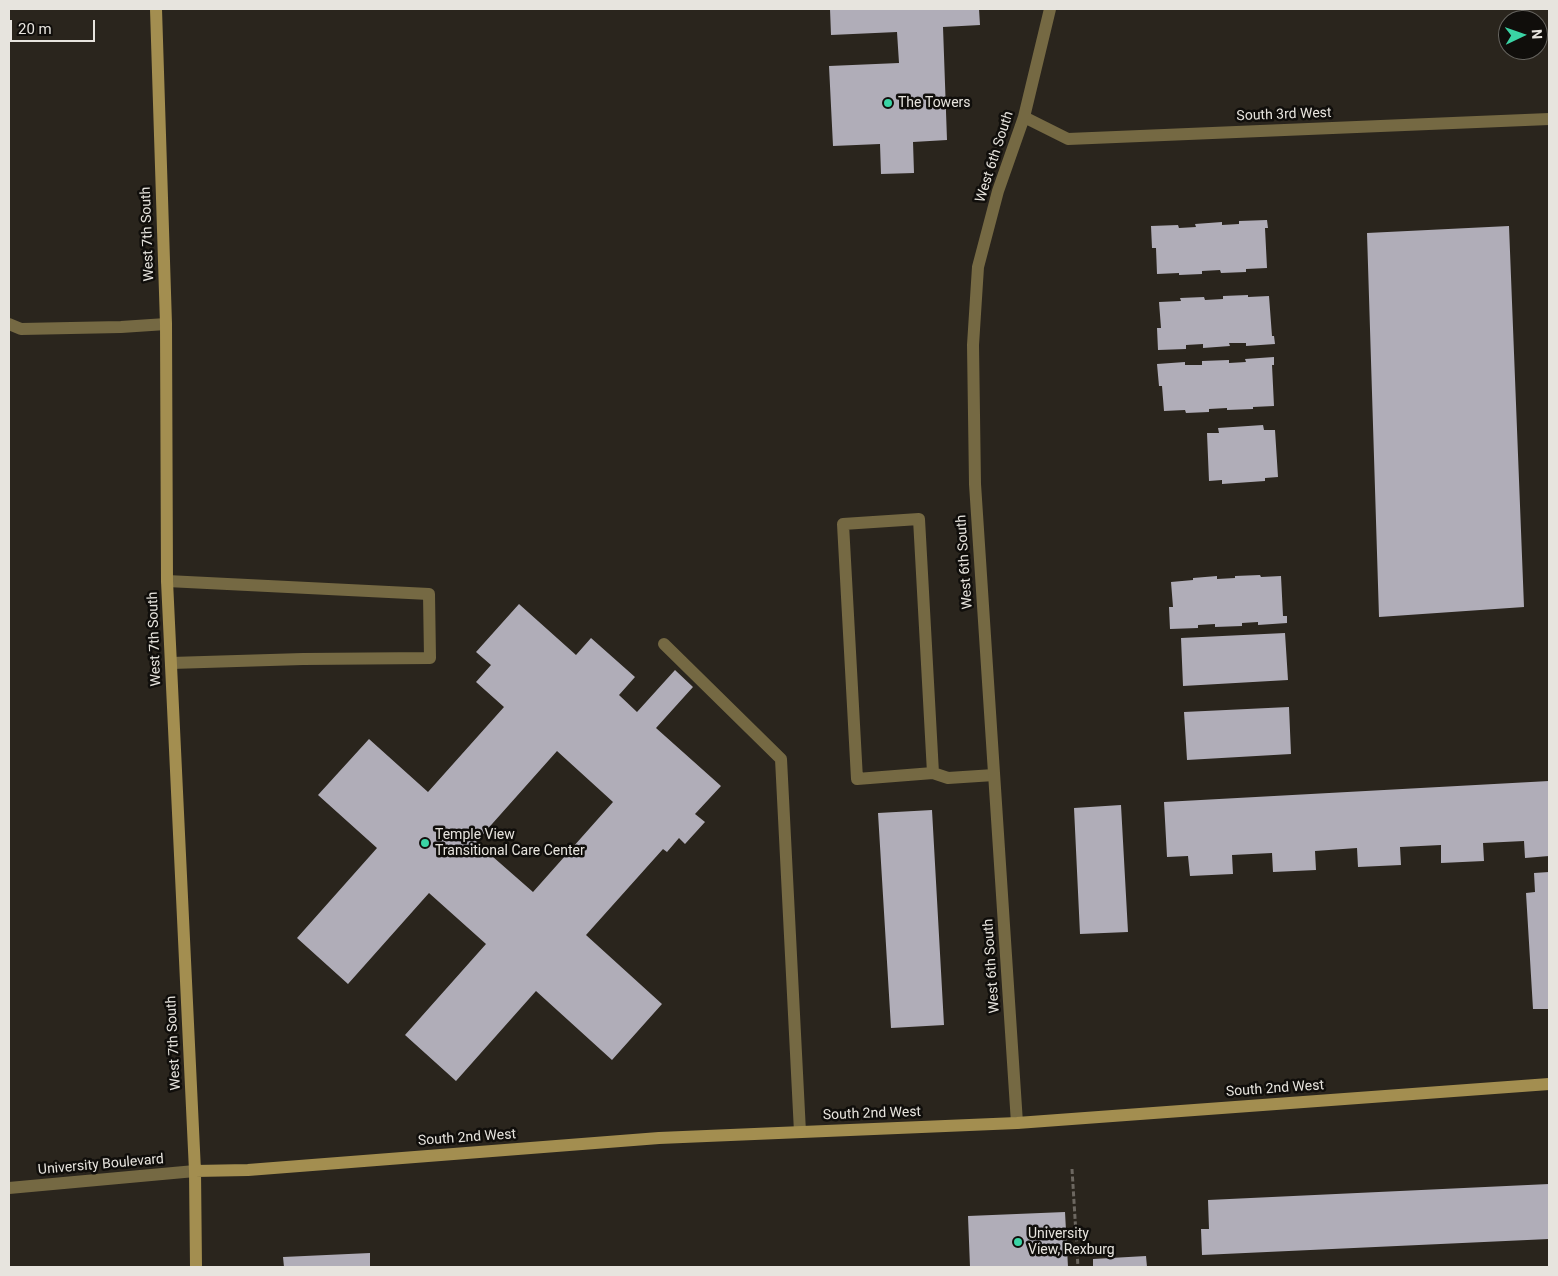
<!DOCTYPE html>
<html>
<head>
<meta charset="utf-8">
<style>
	body { margin:0 }
	#map { position:relative; width:1558px; height:1276px; overflow:hidden; background:#2a251d; font-family:Roboto,sans-serif }
	canvas { display:block }
	.frame { position:absolute; inset:0; border:10px solid #e7e4de; pointer-events:none }
	.north { position:absolute; left:1498px; top:10px; width:50px; height:50px; box-sizing:border-box; background:#100e0b; border:1px solid #66645f; border-radius:50%; rotate:87deg; font-size:14px; font-weight:700; line-height:20px; text-align:center; color:#e7e4de }
	.north::after { content:''; display:block; margin:auto; width:18px; height:22px; background:#3ad4a5; clip-path:polygon(50% 0,100% 100%,50% 72%,0 100%) }
	.scale { position:absolute; left:10px; top:20px; width:85px; height:22px; box-sizing:border-box; border:2px solid #e7e4de; border-top:0; padding-left:6px; font-size:15px; line-height:18px; white-space:nowrap; color:#e7e4de; -webkit-text-stroke:4px #100e0b; paint-order:stroke }
</style>
</head>
<body>
<div id="map">
<canvas width="1558" height="1276"></canvas>
<div class="frame"></div>
<div class="north">N</div>
<div class="scale">20 m</div>
</div>
<script>
const context = document.querySelector('canvas').getContext('2d');
context.lineJoin = 'round';
function fillPath(path, color) {
  context.fillStyle = color;
  context.fill(path, 'evenodd');
}
function poly(rows) {
  const path = new Path2D();
  for (const r of rows) {
    path.moveTo(r[0], r[1]);
    for (let i = 2; i < r.length; i += 2) path.lineTo(r[i], r[i + 1]);
  }
  return path;
}
function trace(path, color, width, dash) {
  context.strokeStyle = color;
  context.lineWidth = width;
  context.lineCap = dash ? 'butt' : 'round';
  context.setLineDash(dash || []);
  context.stroke(path);
}
function label(font, color, halo, rows, align = 'center') {
  context.font = font + ' Roboto,sans-serif';
  context.lineWidth = 5;
  context.setLineDash([]);
  context.textBaseline = 'middle';
  context.strokeStyle = halo;
  context.fillStyle = color;
  for (const [text, x, y, turn = 0] of rows) {
    context.save();
    context.translate(x, y);
    context.rotate((+turn || 0) * Math.PI / 180);
    context.textAlign = isNaN(turn) ? turn : align;
    if (halo) context.strokeText(text, 0, 0);
    context.fillText(text, 0, 0);
    context.restore();
  }
}
fillPath(poly([
	[830,9,979,9,980,25,943,27,947,140,913,142,914,173,881,174,880,144,833,146,829,66,899,63,897,32,831,35],
	[1267,220,1268,228,1265,228,1267,268,1246,269,1246,272,1221,273,1220,270,1202,271,1202,274,1179,275,1179,273,1157,274,1156,248,1152,248,1151,226,1178,225,1179,228,1196,227,1195,224,1222,222,1222,225,1239,224,1239,221],
	[1509,226,1524,607,1379,617,1367,233],
	[1248,295,1248,297,1269,296,1272,336,1274,336,1275,344,1246,346,1246,343,1229,343,1230,346,1203,348,1203,344,1186,345,1186,349,1158,350,1157,328,1161,328,1159,302,1181,301,1180,298,1204,297,1205,300,1223,299,1223,296],
	[1274,357,1274,365,1272,365,1274,406,1253,407,1253,409,1227,410,1227,408,1209,409,1209,412,1186,413,1185,410,1164,411,1162,386,1159,386,1157,364,1185,362,1185,365,1202,365,1202,361,1229,360,1229,363,1246,362,1245,359],
	[1263,425,1264,430,1275,430,1278,477,1265,478,1265,481,1222,484,1222,480,1209,481,1207,433,1219,433,1218,428],
	[1260,575,1261,577,1281,576,1283,616,1287,616,1287,623,1258,625,1258,622,1242,623,1242,626,1215,627,1215,624,1198,625,1198,628,1170,629,1169,607,1173,607,1171,582,1193,580,1193,578,1217,576,1217,579,1235,578,1235,576],
	[519,604,576,655,591,638,635,677,619,695,637,712,675,670,693,687,656,728,721,786,695,814,705,822,685,844,679,838,667,852,663,849,586,935,662,1004,612,1060,536,991,456,1081,405,1035,486,944,429,893,348,984,297,938,377,848,318,795,369,739,428,792,504,707,476,682,491,665,476,652],
	[557,751,613,802,533,892,476,842],
	[1285,633,1288,680,1183,686,1181,638],
	[1289,707,1291,754,1187,760,1184,712],
	[1549,781,1549,856,1525,858,1524,841,1483,843,1484,861,1441,863,1441,845,1400,847,1401,865,1358,867,1357,848,1315,851,1316,870,1273,872,1272,853,1232,855,1233,874,1190,876,1188,856,1167,857,1164,802],
	[1121,805,1128,932,1080,934,1074,808],
	[932,810,944,1025,891,1028,878,813],
	[1549,872,1549,1009,1533,1009,1526,893,1535,892,1534,873],
	[1549,1184,1549,1239,1202,1255,1201,1229,1209,1229,1208,1200],
	[1065,1212,1068,1267,970,1267,968,1216],
	[370,1253,370,1267,284,1267,283,1257],
	[1146,1256,1147,1267,1093,1267,1093,1259]
]), '#b0adb8');
trace(poly([
	[1072,1169,1078,1267]
]), '#6c6760', 3, [5, 2.5]);
trace(poly([
	[9,324,21,329,121,327,166,324],
	[167,581,429,594,430,658,303,659,171,663],
	[664,644,781,759,800,1132],
	[933,773,919,519,843,524,857,779,933,773,948,778,994,775]
]), '#756943', 12);
trace(poly([
	[1024,117,1068,139,1549,119],
	[1017,1123,975,484,973,345,978,267,998,191,1024,117,1050,9]
]), '#756943', 12);
trace(poly([
	[9,1188,195,1171]
]), '#756943', 12);
trace(poly([
	[156,9,166,324,167,581,195,1171,196,1267],
	[195,1171,248,1170,659,1138,1017,1123,1549,1084]
]), '#a38e50', 12);
for (const [x, y, r, color] of [
	[888,103,5,"#3ad4a5"],
	[425,843,5,"#3ad4a5"],
	[1018,1242,5,"#3ad4a5"]
]) {
  const dot = new Path2D();
  dot.arc(x, y, r, 0, 2 * Math.PI);
  context.fillStyle = color;
  context.fill(dot);
  trace(dot, '#100e0b', 2);
}
label('14px', '#e7e4de', '#100e0b', [
	["The Towers",898,103],
	["Temple View",435,835],
	["Transitional Care Center",435,851],
	["University",1028,1234],
	["View, Rexburg",1028,1250]
], 'left');
label('14px', '#e7e4de', '#100e0b', [
	["South 3rd West",1284,115,-2],
	["West 6th South",995,157,-72],
	["West 7th South",148,234,-92],
	["West 6th South",965,562,-94],
	["West 7th South",155,639,-92],
	["West 6th South",992,966,-94],
	["West 7th South",174,1043,-93],
	["South 2nd West",1275,1089,-4],
	["South 2nd West",872,1114,-2],
	["South 2nd West",467,1138,-4],
	["University Boulevard",101,1165,-5]
]);
</script>
</body>
</html>
